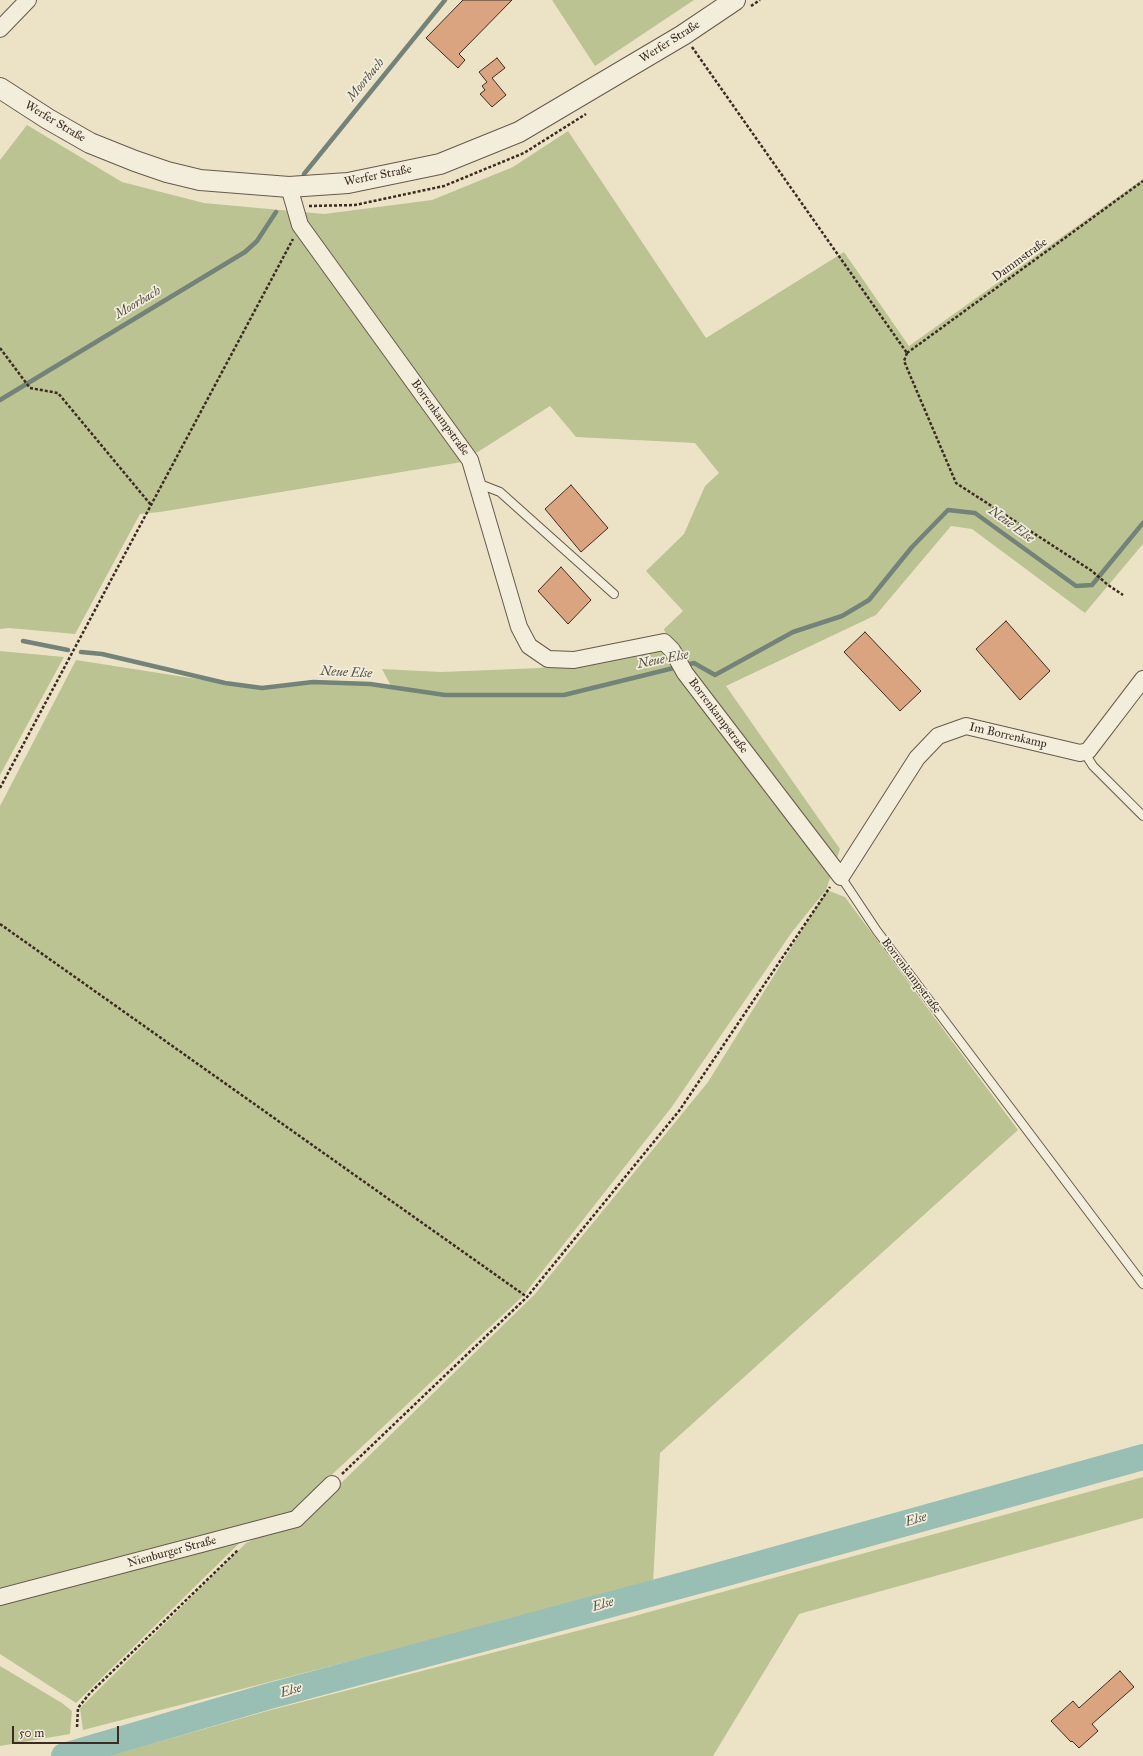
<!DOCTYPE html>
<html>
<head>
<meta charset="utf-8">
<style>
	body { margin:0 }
	#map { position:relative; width:1143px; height:1756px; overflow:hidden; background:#ece3c7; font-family:"IM FELL Great Primer",serif }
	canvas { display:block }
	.scale { position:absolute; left:12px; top:1726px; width:107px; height:18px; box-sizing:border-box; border:2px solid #3b2b22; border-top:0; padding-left:5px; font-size:12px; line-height:14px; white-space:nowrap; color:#3b2b22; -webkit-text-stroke:3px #f3eddb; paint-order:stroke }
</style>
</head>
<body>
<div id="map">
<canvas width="1143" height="1756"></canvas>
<div class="scale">50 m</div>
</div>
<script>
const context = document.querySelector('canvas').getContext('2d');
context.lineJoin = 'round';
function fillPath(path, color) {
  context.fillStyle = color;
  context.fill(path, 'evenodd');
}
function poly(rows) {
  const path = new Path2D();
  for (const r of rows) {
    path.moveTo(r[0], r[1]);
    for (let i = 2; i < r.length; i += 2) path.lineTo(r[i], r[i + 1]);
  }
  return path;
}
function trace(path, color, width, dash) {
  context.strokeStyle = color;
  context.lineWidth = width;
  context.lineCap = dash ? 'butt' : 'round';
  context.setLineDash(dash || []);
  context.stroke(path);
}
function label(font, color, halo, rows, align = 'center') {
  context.font = font + ' "IM FELL Great Primer",serif';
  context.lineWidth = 3.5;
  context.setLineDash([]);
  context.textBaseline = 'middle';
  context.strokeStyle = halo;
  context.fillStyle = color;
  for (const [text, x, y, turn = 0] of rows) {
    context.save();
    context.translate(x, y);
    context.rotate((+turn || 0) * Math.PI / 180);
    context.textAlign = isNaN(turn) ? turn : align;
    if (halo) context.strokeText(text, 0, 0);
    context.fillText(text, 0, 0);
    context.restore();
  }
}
fillPath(poly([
	[552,0,694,0,595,66],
	[27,125,122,182,204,203,324,214,432,200,513,167,568,131,706,338,844,252,909,346,1143,179,1143,544,1085,613,972,529,951,526,876,615,726,686,840,849,826,890,792,932,671,1108,523,1296,292,1512,260,1523,76,1703,0,1654,0,806,76,660,261,689,312,683,391,686,382,669,441,672,540,668,669,645,664,629,683,611,646,571,684,534,705,486,719,473,695,443,576,437,550,406,462,462,160,512,140,514,75,634,9,628,0,629,0,160],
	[0,651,64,657,0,775],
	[827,890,845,897,1018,1130,660,1453,653,1583,83,1730,80,1708,246,1543,267,1533,300,1523,534,1295,708,1082],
	[1143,1477,1143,1518,799,1614,713,1756,109,1756,267,1711,627,1618],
	[0,1666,62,1703,72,1711,70,1734,0,1746]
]), '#bcc393');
trace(poly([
	[304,174,445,0],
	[0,400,245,252,257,241,276,212],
	[23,641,68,650],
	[81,652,102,654,225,683,262,688,313,682,370,684,445,695,564,695,694,663,715,675,793,632,842,616,869,600,912,547,948,510,975,513,1076,586,1092,585,1143,523]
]), '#738379', 4.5);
trace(poly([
	[64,1756,266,1697,709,1578,1143,1457]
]), '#99beb3', 26);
const building = poly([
	[463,0,512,0,459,54,465,60,458,68,426,38,463,0],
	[497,58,505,68,492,78,506,95,492,107,480,94,485,90,482,86,487,82,479,72,497,58],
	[571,485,608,528,581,552,545,509,571,485],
	[561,567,591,600,568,624,538,591,561,567],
	[1006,621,1050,671,1020,700,976,649,1006,621],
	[865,632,921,691,900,711,844,652,865,632],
	[1120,1671,1134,1687,1092,1724,1098,1731,1079,1748,1072,1741,1071,1742,1051,1721,1073,1701,1079,1708,1120,1671]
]);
fillPath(building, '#dba480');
trace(building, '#3b2b22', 1);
const service = poly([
	[477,483,500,492,614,594],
	[1084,752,1093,766,1143,816],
	[841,877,877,931,1143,1284]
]);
const minor = poly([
	[0,29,28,0],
	[289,187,300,225,470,460,519,627,529,646,548,659,574,660,664,642,672,650,685,673,841,877,917,758,938,736,966,726,1080,753,1088,751,1143,679],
	[0,1597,296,1519,332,1484]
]);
const tertiary = poly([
	[0,88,48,119,90,143,135,161,167,172,200,180,289,187,348,183,440,164,519,132,683,35,735,0]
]);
trace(service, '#67594b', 10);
trace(minor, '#67594b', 18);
trace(tertiary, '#67594b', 22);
trace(poly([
	[751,6,760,0],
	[692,47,907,353],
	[309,206,355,205,444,186,524,153,586,114],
	[0,348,30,388,58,393,151,505],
	[907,353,904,361,956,483,1092,571,1108,585,1123,595],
	[907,353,1143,181],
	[0,788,293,239],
	[0,924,527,1297],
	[342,1474,527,1297,679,1111,830,887],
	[77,1727,78,1708,90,1693,238,1550]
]), '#3b2b22', 2.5, [3, 2]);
trace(service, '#f3eddb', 8);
trace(minor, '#f3eddb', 16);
trace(tertiary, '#f3eddb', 20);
label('12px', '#3b2b22', '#f3eddb', [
	["Werfer Straße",670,42,-32],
	["Werfer Straße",55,122,31],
	["Werfer Straße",378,176,-11],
	["Dammstraße",1020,260,-36],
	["Borrenkampstraße",440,418,54],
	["Borrenkampstraße",718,716,53],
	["Im Borrenkamp",1008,736,13],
	["Borrenkampstraße",911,976,53],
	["Nienburger Straße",172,1552,-15]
]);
label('italic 13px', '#525046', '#f3eddb', [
	["Moorbach",366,80,-51],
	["Moorbach",138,303,-31],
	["Neue Else",1011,525,36],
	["Neue Else",663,660,-11],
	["Neue Else",346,673,3],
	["Else",916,1520,-15],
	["Else",603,1605,-15],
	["Else",291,1691,-15]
]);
</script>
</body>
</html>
